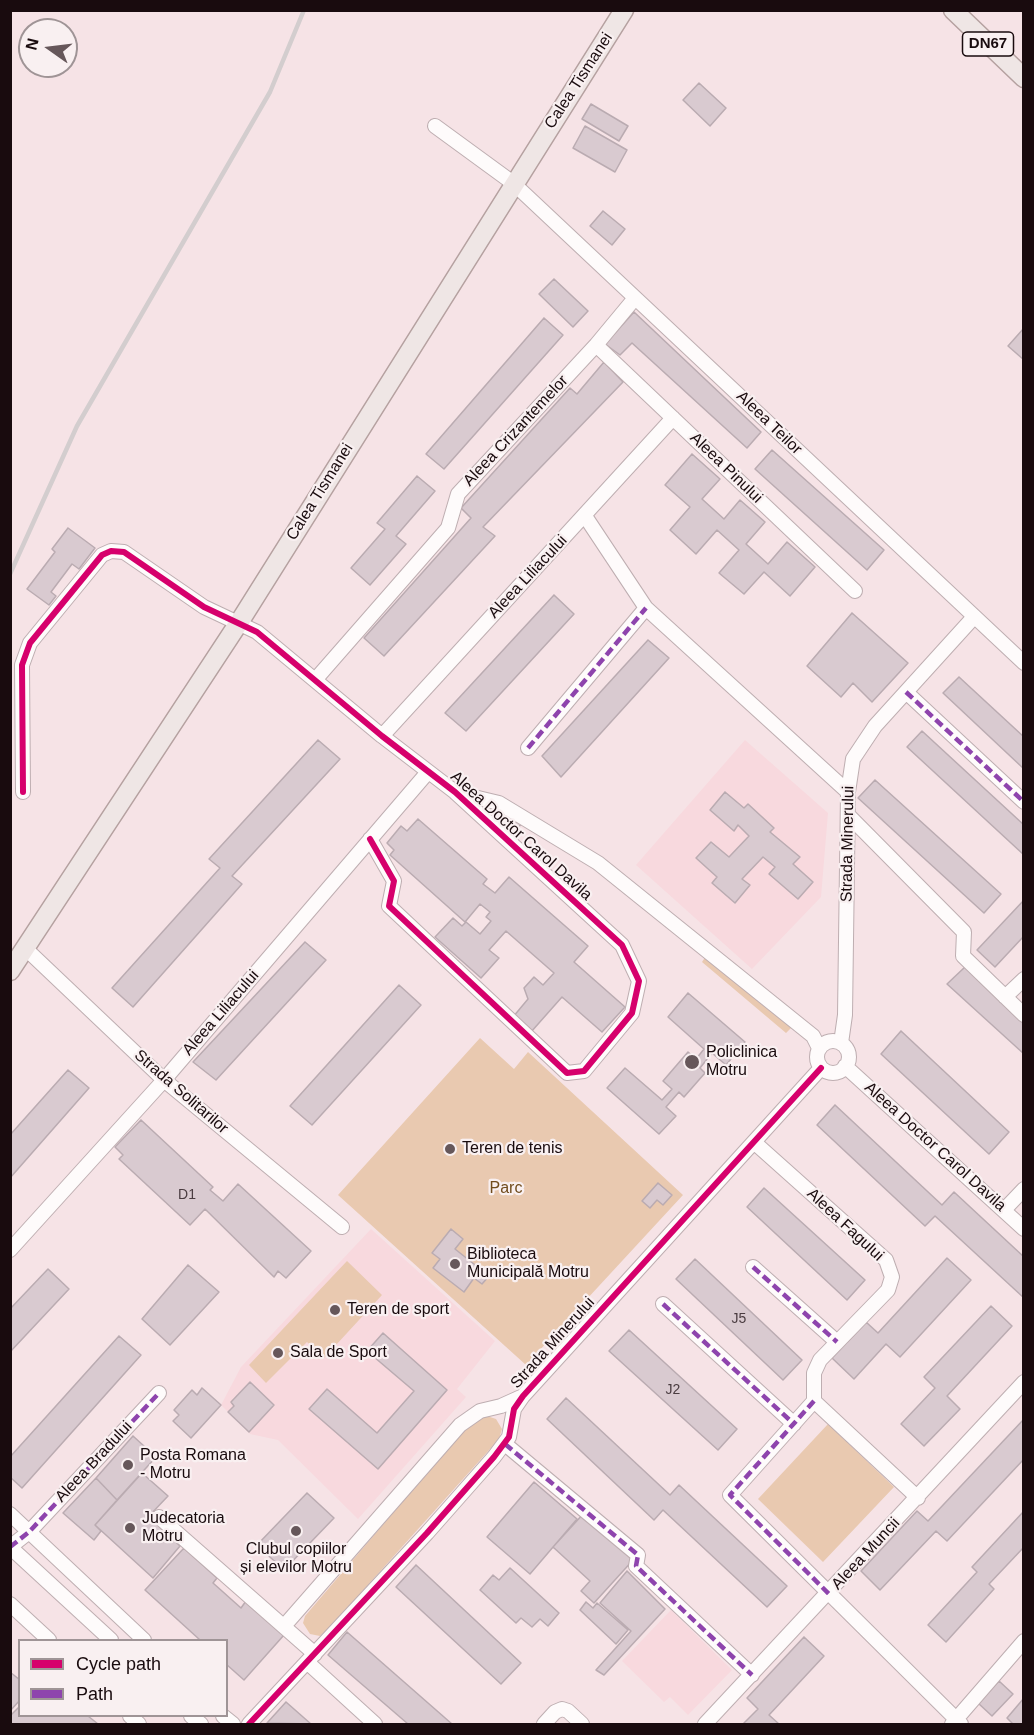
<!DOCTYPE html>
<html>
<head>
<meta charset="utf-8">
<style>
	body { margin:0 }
	#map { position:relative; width:1034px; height:1735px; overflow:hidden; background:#f6e3e6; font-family:Arial,sans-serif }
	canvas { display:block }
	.frame { position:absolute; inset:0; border:12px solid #190b0e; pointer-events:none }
	.legend { position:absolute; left:18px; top:1639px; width:210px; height:78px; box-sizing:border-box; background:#f9f0f1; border:2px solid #9f9496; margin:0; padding:8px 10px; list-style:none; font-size:18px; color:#190b0e }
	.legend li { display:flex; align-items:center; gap:12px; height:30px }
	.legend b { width:30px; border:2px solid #9f9496 }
	.north { position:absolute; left:18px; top:18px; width:60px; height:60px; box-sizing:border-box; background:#f9f0f1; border:2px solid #9f9496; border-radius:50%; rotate:284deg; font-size:16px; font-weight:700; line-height:24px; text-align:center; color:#190b0e }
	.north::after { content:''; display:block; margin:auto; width:21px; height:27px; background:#66575a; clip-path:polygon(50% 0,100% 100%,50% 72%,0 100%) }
</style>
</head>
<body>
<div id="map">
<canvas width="1034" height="1735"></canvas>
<div class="frame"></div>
<ul class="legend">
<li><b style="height:8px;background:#d6006c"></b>Cycle path</li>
<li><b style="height:8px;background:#8e44ad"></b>Path</li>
</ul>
<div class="north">N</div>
</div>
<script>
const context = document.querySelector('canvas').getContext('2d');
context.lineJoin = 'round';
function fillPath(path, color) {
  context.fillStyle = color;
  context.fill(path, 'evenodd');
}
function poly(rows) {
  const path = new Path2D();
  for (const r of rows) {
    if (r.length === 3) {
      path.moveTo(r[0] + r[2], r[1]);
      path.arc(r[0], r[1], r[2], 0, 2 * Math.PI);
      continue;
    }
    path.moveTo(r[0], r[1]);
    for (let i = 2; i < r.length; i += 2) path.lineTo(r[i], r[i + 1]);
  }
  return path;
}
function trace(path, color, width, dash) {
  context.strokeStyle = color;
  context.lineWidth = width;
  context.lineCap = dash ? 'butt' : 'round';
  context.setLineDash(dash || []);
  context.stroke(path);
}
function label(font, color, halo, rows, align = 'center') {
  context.font = font + ' Arial,sans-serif';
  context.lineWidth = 4.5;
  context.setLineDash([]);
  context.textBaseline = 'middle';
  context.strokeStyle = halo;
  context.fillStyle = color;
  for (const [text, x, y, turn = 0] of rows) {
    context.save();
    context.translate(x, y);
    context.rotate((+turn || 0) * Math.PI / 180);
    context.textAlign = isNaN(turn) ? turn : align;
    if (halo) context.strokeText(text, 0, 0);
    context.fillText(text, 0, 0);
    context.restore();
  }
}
fillPath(poly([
	[745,740,828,813,821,897,752,969,636,865],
	[371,1229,495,1341,457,1389,466,1397,358,1519,278,1440,250,1434,221,1405,241,1367],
	[671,1610,732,1670,688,1715,670,1697,664,1702,622,1661]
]), '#f8d9de');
fillPath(poly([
	[706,956,792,1027,786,1033,702,962],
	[480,1038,514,1069,528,1052,683,1195,526,1365,338,1195],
	[347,1261,382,1295,324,1358,307,1342,266,1383,249,1365],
	[487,1416,496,1419,502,1429,499,1439,331,1626,320,1636,310,1634,303,1623,305,1616,463,1431,476,1418],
	[828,1424,894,1487,823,1562,758,1499]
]), '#e9c9b0');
const building = poly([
	[699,83,726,108,710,126,683,100,699,83],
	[591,104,628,126,619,141,582,119,591,104],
	[585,126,627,150,615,172,573,148,585,126],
	[603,211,625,229,612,245,590,226,603,211],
	[554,279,588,311,573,327,539,294,554,279],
	[634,312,761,432,747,448,632,343,620,355,605,344,634,312],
	[544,318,563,335,444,469,426,454,544,318],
	[1024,328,1024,360,1008,346,1024,328],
	[604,362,623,382,483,527,495,536,384,656,364,638,471,518,461,508,570,388,577,394,604,362],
	[772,450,884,550,867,570,755,469,772,450],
	[692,454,720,479,702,499,724,519,740,500,765,522,746,544,768,564,787,542,815,567,790,596,764,572,744,594,719,573,739,550,717,530,696,554,670,530,690,507,665,485,692,454],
	[417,476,435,491,396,536,406,544,370,585,351,568,385,529,377,523,417,476],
	[68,528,95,548,79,569,72,564,51,592,56,596,49,605,27,589,55,552,52,549,68,528],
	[554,595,574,614,466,731,445,713,554,595],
	[852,613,908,663,872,702,853,683,841,697,807,666,852,613],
	[648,640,669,658,561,777,542,756,648,640],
	[959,677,1024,737,1024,769,943,693,959,677],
	[922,731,1024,825,1024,855,907,747,922,731],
	[318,740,340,759,232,876,242,884,133,1007,112,988,220,868,209,859,318,740],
	[875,780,1001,894,984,913,858,798,875,780],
	[725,792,744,808,748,804,774,828,770,832,800,857,793,864,813,882,798,899,769,874,775,867,763,857,742,879,750,885,735,903,712,883,717,877,696,858,711,842,729,857,749,836,738,825,734,831,710,810,725,792],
	[511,811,523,822,509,838,498,827,511,811],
	[418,819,487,879,483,884,495,893,509,877,588,946,574,962,625,1007,602,1032,562,997,531,1032,513,1017,528,999,524,988,534,977,543,985,554,973,506,931,489,950,499,958,481,978,435,937,453,918,462,926,466,922,480,934,491,921,486,917,490,912,480,904,465,922,390,855,394,850,387,843,401,826,407,831,418,819],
	[1024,900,1024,936,995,967,977,950,1024,900],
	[305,942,326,960,216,1080,193,1062,305,942],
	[966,966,1024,1020,1024,1054,947,984,966,966],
	[399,985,421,1005,312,1125,290,1106,399,985],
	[688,993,745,1042,726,1065,712,1053,700,1068,705,1073,684,1097,679,1092,666,1107,676,1116,659,1134,607,1088,625,1068,662,1100,672,1089,663,1081,688,1052,696,1059,704,1049,668,1017,688,993],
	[901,1031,1009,1132,989,1154,881,1054,901,1031],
	[68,1070,89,1088,10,1178,10,1135,68,1070],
	[835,1105,942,1205,954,1192,1024,1257,1024,1298,935,1216,925,1226,817,1125,835,1105],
	[141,1120,213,1187,210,1190,223,1201,238,1184,311,1251,286,1278,278,1271,274,1277,205,1209,190,1225,119,1159,123,1155,115,1147,141,1120],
	[658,1183,672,1195,663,1205,657,1200,650,1208,642,1201,658,1183],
	[764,1188,865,1280,847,1300,747,1207,764,1188],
	[451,1229,463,1239,455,1249,489,1276,482,1284,474,1278,464,1292,433,1268,440,1259,432,1253,451,1229],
	[947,1258,971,1280,900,1357,886,1344,854,1379,832,1358,866,1322,878,1333,947,1258],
	[695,1259,802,1360,783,1380,676,1279,695,1259],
	[188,1265,219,1292,170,1345,142,1319,188,1265],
	[48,1269,69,1289,10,1352,10,1309,48,1269],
	[991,1306,1012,1326,947,1396,960,1409,924,1446,901,1424,935,1388,924,1377,991,1306],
	[629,1330,737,1429,718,1450,609,1351,629,1330],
	[383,1333,447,1390,378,1469,309,1409,327,1389,377,1433,414,1391,367,1351,383,1333],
	[119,1336,141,1355,22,1488,10,1477,10,1457,119,1336],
	[250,1382,274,1405,249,1432,228,1412,234,1406,231,1402,250,1382],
	[202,1388,221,1405,191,1438,173,1421,179,1415,174,1410,192,1390,197,1395,202,1388],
	[566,1398,670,1495,679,1485,787,1586,767,1607,663,1510,654,1520,547,1419,566,1398],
	[1024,1419,1024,1459,947,1541,936,1531,880,1590,861,1571,917,1511,928,1521,1024,1419],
	[133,1436,156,1457,117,1500,96,1478,133,1436],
	[142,1473,168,1496,149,1516,180,1546,153,1578,95,1525,142,1473],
	[96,1478,117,1500,95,1525,101,1531,94,1540,63,1513,96,1478],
	[534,1482,577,1519,530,1574,487,1537,534,1482],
	[307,1493,334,1518,284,1570,257,1545,307,1493],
	[1024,1511,1024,1547,989,1584,994,1589,946,1642,928,1625,977,1572,972,1567,1024,1511],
	[584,1513,634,1559,594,1603,581,1591,590,1581,553,1547,584,1513],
	[184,1548,217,1578,213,1583,241,1608,246,1601,284,1635,244,1680,226,1664,226,1640,200,1640,145,1590,184,1548],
	[416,1565,521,1663,501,1684,396,1587,416,1565],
	[510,1568,559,1613,548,1626,540,1619,532,1627,521,1618,516,1623,480,1590,493,1575,499,1580,510,1568],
	[627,1571,665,1609,604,1675,596,1670,631,1631,600,1603,627,1571],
	[586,1602,593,1608,597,1603,628,1630,616,1644,580,1610,586,1602],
	[347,1632,452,1724,408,1724,328,1655,347,1632],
	[804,1637,824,1656,769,1715,779,1724,743,1724,758,1709,747,1698,804,1637],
	[10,1672,20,1680,20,1700,10,1711,10,1672],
	[999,1681,1013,1694,992,1716,978,1703,999,1681],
	[1024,1698,1024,1724,1013,1724,1007,1718,1024,1698],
	[286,1702,311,1724,267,1723,286,1702],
	[20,1706,20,1716,88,1716,98,1724,10,1724,10,1716,20,1706]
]);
fillPath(building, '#d9cad0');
trace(building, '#baabb1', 1.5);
const minor = poly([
	[435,126,513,183,1024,663],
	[596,345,855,591],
	[585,516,646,608,848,792],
	[315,680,448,528,458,494,596,345,635,298],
	[906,692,1024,802],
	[382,736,673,418],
	[528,748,646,608],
	[23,792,22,665,30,643,102,555,111,551,124,552,204,607,257,632,382,736,455,792,622,945,639,981,632,1013,584,1071,567,1073,389,906,394,881,370,839],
	[457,793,499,803,598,863,813,1036,819,1048],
	[848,815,964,932,963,956,1024,1015],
	[26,949,164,1080,342,1227],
	[1005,997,1024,979],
	[833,1057,16],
	[841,1043,845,1015,848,792,853,759,875,726,973,618],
	[845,1066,1024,1229],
	[755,1143,886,1260,892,1277,888,1290,820,1360,814,1373,814,1401,918,1498],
	[1004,1210,1024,1189],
	[10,1250,164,1080,428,772],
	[753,1267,837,1342],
	[663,1304,794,1424],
	[814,1401,730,1495,961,1724],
	[505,1444,638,1555,636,1566,752,1675],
	[10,1514,144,1640],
	[159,1517,315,1654],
	[10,1547,29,1532,159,1393],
	[10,1547,111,1640],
	[10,1604,49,1640],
	[285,1625,460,1425,480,1411,501,1406,521,1397],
	[307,1662,375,1724],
	[130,1716,139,1724],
	[191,1716,201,1724],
	[223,1716,233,1724],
	[249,1724,427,1533,494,1457,509,1437,514,1409,523,1396,821,1068],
	[544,1724,555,1712,562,1709,568,1711,582,1724],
	[705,1724,1024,1382],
	[952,1724,1024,1641]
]);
const major = poly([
	[953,10,1024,78],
	[10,971,240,621,624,10]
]);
trace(minor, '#beaeb1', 16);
trace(major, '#b5a1a0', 21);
trace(minor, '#fefbfb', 14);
trace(major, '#efe6e5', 18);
trace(poly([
	[10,574,77,426,270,92,304,10]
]), '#d3cdce', 4.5);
trace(poly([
	[906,692,1024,802],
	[528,748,646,608],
	[753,1267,837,1342],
	[663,1304,794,1424],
	[814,1401,730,1495,829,1594],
	[505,1444,638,1555,636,1566,752,1675],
	[10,1547,29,1532,159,1393]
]), '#8e44ad', 4.5, [9, 4.5]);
trace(poly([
	[23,792,22,665,30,643,102,555,111,551,124,552,204,607,257,632,382,736,455,792,622,945,639,981,632,1013,584,1071,567,1073,389,906,394,881,370,839],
	[249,1724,427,1533,494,1457,509,1437,514,1409,523,1396,821,1068]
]), '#d6006c', 6);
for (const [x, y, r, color] of [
	[692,1062,8,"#66575a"],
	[450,1149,6,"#66575a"],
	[455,1264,6,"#66575a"],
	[335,1310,6,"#66575a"],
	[278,1353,6,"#66575a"],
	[128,1465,6,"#66575a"],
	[130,1528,6,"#66575a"],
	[296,1531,6,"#66575a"]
]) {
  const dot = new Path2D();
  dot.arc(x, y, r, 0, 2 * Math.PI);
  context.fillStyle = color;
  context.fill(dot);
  trace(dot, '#f9f0f1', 2);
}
label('14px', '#4a3c40', null, [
	["D1",187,1195],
	["J5",739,1319],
	["J2",673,1390]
]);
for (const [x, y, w] of [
	[988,44,51]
]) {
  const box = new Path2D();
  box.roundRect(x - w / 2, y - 12, w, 24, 4.5);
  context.fillStyle = '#f9f0f1';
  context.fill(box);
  trace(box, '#190b0e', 1.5);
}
label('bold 15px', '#190b0e', null, [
	["DN67",988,44]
]);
label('16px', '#190b0e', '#f9f0f1', [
	["Calea Tismanei",579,81,-57],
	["Aleea Teilor",769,423,44],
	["Aleea Crizantemelor",516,431,-47],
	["Aleea Pinului",726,468,44],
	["Calea Tismanei",320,492,-58],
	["Aleea Liliacului",528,577,-47],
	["Aleea Doctor Carol Davila",521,836,42],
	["Strada Minerului",848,844,-89],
	["Aleea Liliacului",221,1013,-49],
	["Strada Solitarilor",181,1092,41],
	["Aleea Doctor Carol Davila",935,1147,42],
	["Aleea Fagului",845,1225,43],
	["Strada Minerului",553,1343,-48],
	["Aleea Bradului",94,1462,-47],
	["Aleea Muncii",866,1554,-47]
]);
label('16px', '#190b0e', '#f9f0f1', [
	["Policlinica",706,1053],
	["Motru",706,1071],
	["Teren de tenis",462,1149],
	["Biblioteca",467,1255],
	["Municipală Motru",467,1273],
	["Teren de sport",347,1310],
	["Sala de Sport",290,1353],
	["Posta Romana",140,1456],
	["- Motru",140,1474],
	["Judecatoria",142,1519],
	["Motru",142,1537],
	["Clubul copiilor",296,1550,"center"],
	["și elevilor Motru",296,1568,"center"]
], 'left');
label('16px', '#714c1d', '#f9f0f1', [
	["Parc",506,1189]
]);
</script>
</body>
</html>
